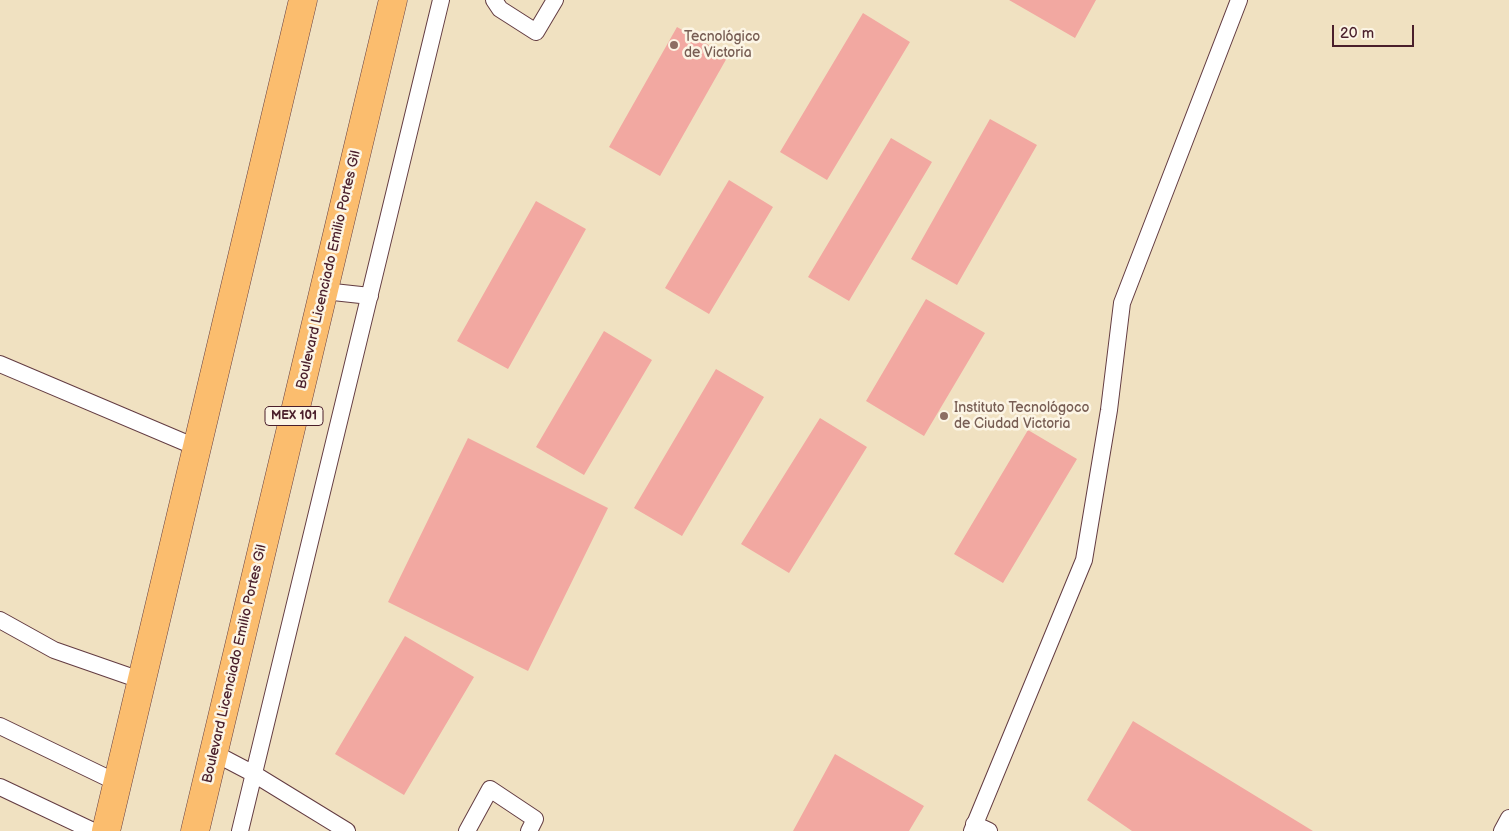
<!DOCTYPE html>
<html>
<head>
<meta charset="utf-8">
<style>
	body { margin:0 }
	#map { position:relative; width:1509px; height:831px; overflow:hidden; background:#f0e1c1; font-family:"Balsamiq Sans",sans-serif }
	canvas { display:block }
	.scale { position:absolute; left:1332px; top:25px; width:82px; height:22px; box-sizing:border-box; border:2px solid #4a1f2b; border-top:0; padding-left:6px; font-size:15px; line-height:18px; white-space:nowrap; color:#4a1f2b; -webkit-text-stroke:4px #fcf5e5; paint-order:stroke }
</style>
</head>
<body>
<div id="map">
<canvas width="1509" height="831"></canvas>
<div class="scale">20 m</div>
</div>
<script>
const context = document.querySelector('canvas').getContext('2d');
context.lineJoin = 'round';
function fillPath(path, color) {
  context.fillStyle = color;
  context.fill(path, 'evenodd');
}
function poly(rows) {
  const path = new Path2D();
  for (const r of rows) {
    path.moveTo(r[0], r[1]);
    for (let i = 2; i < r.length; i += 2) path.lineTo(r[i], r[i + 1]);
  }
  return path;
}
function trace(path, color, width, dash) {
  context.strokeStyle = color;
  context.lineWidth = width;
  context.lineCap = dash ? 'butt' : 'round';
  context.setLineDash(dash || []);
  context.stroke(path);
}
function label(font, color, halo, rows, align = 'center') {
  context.font = font + ' "Balsamiq Sans",sans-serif';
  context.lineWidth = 5;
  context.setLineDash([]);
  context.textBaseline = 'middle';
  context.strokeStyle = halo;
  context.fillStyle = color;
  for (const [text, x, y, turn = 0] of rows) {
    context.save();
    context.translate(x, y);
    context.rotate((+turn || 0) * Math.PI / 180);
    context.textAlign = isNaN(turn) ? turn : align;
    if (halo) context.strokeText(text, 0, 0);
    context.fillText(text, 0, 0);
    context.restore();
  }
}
fillPath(poly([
	[1009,0,1096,0,1075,38],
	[863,13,910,42,827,180,780,152],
	[677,27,728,56,660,176,609,147],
	[990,119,1037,145,957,285,911,259],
	[891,138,932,162,849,301,808,277],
	[729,180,773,207,709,314,665,288],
	[536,201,586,229,508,369,457,341],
	[926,299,985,333,924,436,866,401],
	[604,331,652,360,584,475,536,447],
	[716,369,764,397,682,536,634,508],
	[820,418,867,447,789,573,741,544],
	[1028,430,1077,459,1003,583,954,554],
	[468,438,608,508,528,671,388,602],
	[405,636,474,677,404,795,335,754],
	[1133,721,1313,831,1132,831,1087,800],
	[835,754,924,806,909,831,793,831]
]), '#f2a8a1');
const service = poly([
	[494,0,500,9,536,32,555,0],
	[324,291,370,296],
	[0,364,198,448],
	[0,620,54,650,143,681],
	[0,726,118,783],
	[214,753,254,774,347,831],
	[0,787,93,831],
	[974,824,989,831],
	[240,831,441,0],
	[467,831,490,789,535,819,529,831],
	[972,831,1084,560,1109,410,1122,303,1239,0],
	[1502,831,1509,818]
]);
const primary = poly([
	[106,831,303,0],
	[195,831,393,0]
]);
trace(service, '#633c42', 18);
trace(primary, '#633c42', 29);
trace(service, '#fff', 16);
trace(primary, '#fbbd6e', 28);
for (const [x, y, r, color] of [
	[674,45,5,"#8d6e63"],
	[944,416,5,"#8d6e63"]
]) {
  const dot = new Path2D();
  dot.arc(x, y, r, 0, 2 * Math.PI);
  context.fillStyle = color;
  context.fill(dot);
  trace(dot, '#fcf5e5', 2);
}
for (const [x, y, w] of [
	[294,416,58]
]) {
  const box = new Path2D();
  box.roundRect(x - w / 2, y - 9.5, w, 19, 4);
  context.fillStyle = '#fcf5e5';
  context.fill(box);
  trace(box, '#4a1f2b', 1);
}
label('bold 12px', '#4a1f2b', null, [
	["MEX 101",294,416]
]);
label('14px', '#785e54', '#fcf5e5', [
	["Tecnológico",684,37],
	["de Victoria",684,53],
	["Instituto Tecnológoco",954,408],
	["de Ciudad Victoria",954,424]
], 'left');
label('14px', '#4a1f2b', '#fcf5e5', [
	["Boulevard Licenciado Emilio Portes Gil",329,270,-77],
	["Boulevard Licenciado Emilio Portes Gil",235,664,-77]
]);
</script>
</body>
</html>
